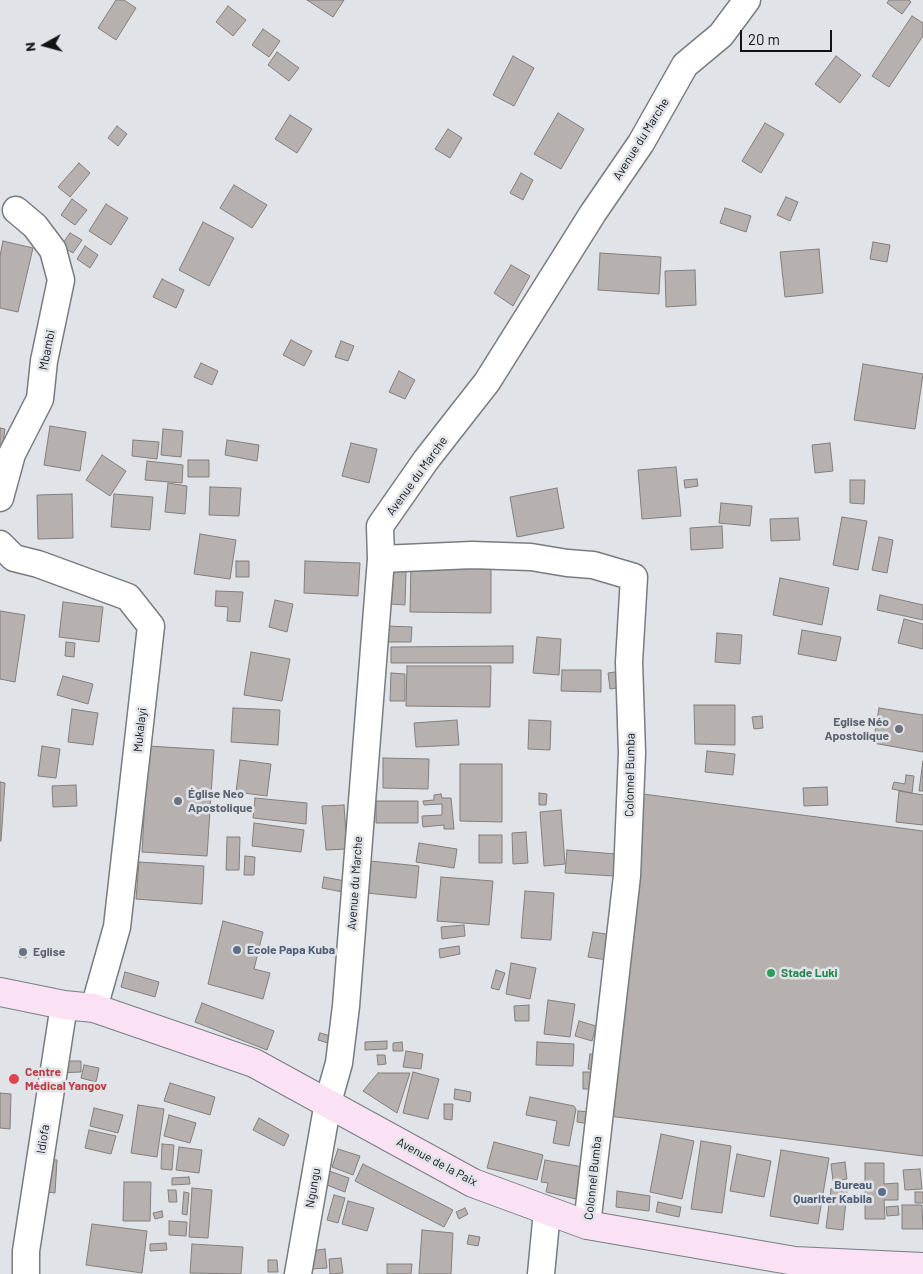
<!DOCTYPE html>
<html>
<head>
<meta charset="utf-8">
<style>
	body { margin:0 }
	#map { position:relative; width:923px; height:1274px; overflow:hidden; background:#e0e4e9; font-family:Barlow,sans-serif }
	canvas { display:block }
	.north { position:absolute; left:20px; top:20px; width:50px; height:50px; -webkit-text-stroke:4px #e0e4e9; paint-order:stroke; rotate:263deg; font-size:14px; font-weight:700; line-height:20px; text-align:center; color:#121315 }
	.north::after { content:''; display:block; margin:auto; width:18px; height:22px; background:#121315; clip-path:polygon(50% 0,100% 100%,50% 72%,0 100%) }
	.scale { position:absolute; left:740px; top:30px; width:92px; height:22px; box-sizing:border-box; border:2px solid #121315; border-top:0; padding-left:6px; font-size:15px; line-height:18px; white-space:nowrap; color:#121315; -webkit-text-stroke:4px #e0e4e9; paint-order:stroke }
</style>
</head>
<body>
<div id="map">
<canvas width="923" height="1274"></canvas>
<div class="north">N</div>
<div class="scale">20 m</div>
</div>
<script>
const context = document.querySelector('canvas').getContext('2d');
context.lineJoin = 'round';
function fillPath(path, color) {
  context.fillStyle = color;
  context.fill(path, 'evenodd');
}
function poly(rows) {
  const path = new Path2D();
  for (const r of rows) {
    path.moveTo(r[0], r[1]);
    for (let i = 2; i < r.length; i += 2) path.lineTo(r[i], r[i + 1]);
  }
  return path;
}
function trace(path, color, width, dash) {
  context.strokeStyle = color;
  context.lineWidth = width;
  context.lineCap = dash ? 'butt' : 'round';
  context.setLineDash(dash || []);
  context.stroke(path);
}
function label(font, color, halo, rows, align = 'center') {
  context.font = font + ' Barlow,sans-serif';
  context.lineWidth = 5;
  context.setLineDash([]);
  context.textBaseline = 'middle';
  context.strokeStyle = halo;
  context.fillStyle = color;
  for (const [text, x, y, turn = 0] of rows) {
    context.save();
    context.translate(x, y);
    context.rotate((+turn || 0) * Math.PI / 180);
    context.textAlign = isNaN(turn) ? turn : align;
    if (halo) context.strokeText(text, 0, 0);
    context.fillText(text, 0, 0);
    context.restore();
  }
}
const building = poly([
	[116,0,124,0,136,8,116,40,98,28,116,0],
	[307,0,344,0,333,17,307,0],
	[889,0,909,0,911,2,902,14,887,3,889,0],
	[228,6,246,20,233,36,216,22,228,6],
	[912,16,923,23,923,36,889,87,872,76,912,16],
	[263,29,280,41,269,57,252,45,263,29],
	[277,52,299,68,289,81,268,65,277,52],
	[513,56,534,68,514,106,493,95,513,56],
	[836,56,861,75,840,103,815,84,836,56],
	[558,113,584,129,561,169,534,154,558,113],
	[290,115,312,129,297,153,275,139,290,115],
	[765,123,784,134,761,173,742,161,765,123],
	[117,126,127,134,118,146,108,138,117,126],
	[448,129,462,138,450,158,435,149,448,129],
	[79,163,90,173,70,197,58,187,79,163],
	[521,173,533,180,523,200,510,193,521,173],
	[234,185,267,205,252,228,220,208,234,185],
	[786,197,798,202,790,221,777,215,786,197],
	[72,199,87,210,75,225,61,215,72,199],
	[106,204,128,218,111,245,89,231,106,204],
	[725,208,751,216,746,232,720,223,725,208],
	[203,222,234,238,209,286,179,270,203,222],
	[70,233,82,240,73,253,61,246,70,233],
	[3,241,33,248,18,312,0,308,0,256,3,241],
	[873,242,890,245,887,262,870,259,873,242],
	[85,246,98,255,90,268,77,259,85,246],
	[819,249,823,293,785,297,780,252,819,249],
	[600,253,661,257,659,294,598,290,600,253],
	[511,265,530,276,513,306,494,293,511,265],
	[695,270,696,305,666,307,665,271,695,270],
	[162,279,184,290,176,308,153,297,162,279],
	[291,340,312,351,304,366,283,355,291,340],
	[341,341,354,346,348,361,335,357,341,341],
	[201,363,218,371,212,385,194,377,201,363],
	[863,364,923,374,915,429,854,420,863,364],
	[399,371,415,380,405,399,389,392,399,371],
	[50,426,86,432,80,471,44,465,50,426],
	[0,428,5,429,0,462,0,428],
	[163,429,183,431,181,457,161,455,163,429],
	[133,440,159,442,157,459,132,456,133,440],
	[227,440,259,445,257,461,225,455,227,440],
	[351,443,377,449,369,483,342,476,351,443],
	[830,443,833,471,815,473,812,445,830,443],
	[102,455,126,471,110,496,86,480,102,455],
	[188,460,209,460,209,477,188,477,188,460],
	[147,461,183,465,182,483,145,480,147,461],
	[676,467,681,516,642,519,638,470,676,467],
	[697,479,698,486,685,488,684,480,697,479],
	[850,480,865,480,864,504,850,503,850,480],
	[168,483,187,486,185,514,165,512,168,483],
	[210,487,241,488,239,516,209,515,210,487],
	[557,488,564,528,517,537,510,497,557,488],
	[72,494,73,538,38,539,37,495,72,494],
	[114,494,153,497,150,530,111,527,114,494],
	[721,503,752,506,750,526,719,523,721,503],
	[842,517,867,521,858,570,833,565,842,517],
	[798,518,800,540,771,541,770,519,798,518],
	[722,526,723,548,691,550,690,528,722,526],
	[200,534,236,540,230,579,194,574,200,534],
	[879,537,893,540,887,573,872,570,879,537],
	[236,561,249,561,249,577,236,577,236,561],
	[305,561,360,563,358,596,304,593,305,561],
	[411,563,491,564,491,613,410,612,411,563],
	[392,570,406,571,405,605,390,604,392,570],
	[780,578,829,588,822,625,773,615,780,578],
	[216,591,243,592,240,622,227,621,228,607,215,606,216,591],
	[880,595,923,605,923,620,877,610,880,595],
	[275,600,293,604,287,632,269,627,275,600],
	[63,602,103,607,99,642,59,637,63,602],
	[0,611,25,615,15,682,0,679,0,611],
	[904,619,923,624,923,649,898,643,904,619],
	[387,626,412,627,411,642,387,642,387,626],
	[802,630,841,637,836,661,798,654,802,630],
	[717,633,742,635,740,664,715,662,717,633],
	[537,637,561,639,559,675,533,673,537,637],
	[66,642,75,643,74,657,65,656,66,642],
	[513,646,513,663,391,663,391,647,513,646],
	[251,652,290,659,282,701,244,695,251,652],
	[407,666,491,666,490,707,406,706,407,666],
	[562,670,601,670,601,692,561,691,562,670],
	[622,671,624,687,610,689,608,673,622,671],
	[391,673,405,674,405,701,390,701,391,673],
	[63,676,93,684,88,704,57,695,63,676],
	[694,705,735,705,735,745,695,744,694,705],
	[233,708,280,710,278,745,231,742,233,708],
	[879,708,923,715,923,752,873,743,879,708],
	[72,709,98,713,93,745,68,742,72,709],
	[762,716,763,728,754,729,752,717,762,716],
	[457,720,459,745,416,747,414,723,457,720],
	[529,720,551,721,550,750,528,749,529,720],
	[42,746,60,749,56,778,38,776,42,746],
	[148,746,214,750,207,856,142,852,148,746],
	[707,751,735,754,733,775,705,772,707,751],
	[383,758,429,759,428,789,383,788,383,758],
	[240,760,271,764,267,796,236,792,240,760],
	[923,761,923,791,919,791,923,761],
	[460,764,502,764,502,822,460,821,460,764],
	[906,775,914,776,912,793,892,789,894,782,905,784,906,775],
	[0,782,5,783,1,841,0,841,0,782],
	[76,785,77,806,53,807,52,786,76,785],
	[827,787,828,805,804,806,803,788,827,787],
	[899,791,923,795,923,825,896,822,899,791],
	[539,793,547,794,546,805,539,805,539,793],
	[441,794,442,798,451,798,454,829,444,829,444,825,423,827,422,816,442,815,442,804,424,805,423,801,434,800,434,795,441,794],
	[643,794,923,831,923,1156,601,1115,643,794],
	[255,798,307,803,306,824,253,818,255,798],
	[376,801,418,801,418,823,376,823,376,801],
	[344,805,347,849,326,850,322,806,344,805],
	[561,810,565,864,544,866,540,812,561,810],
	[254,823,304,830,301,852,252,846,254,823],
	[526,832,528,863,513,864,512,833,526,832],
	[479,835,502,835,502,863,479,863,479,835],
	[227,837,240,837,239,870,226,870,227,837],
	[419,843,457,849,454,868,416,862,419,843],
	[567,850,616,854,614,876,565,873,567,850],
	[245,856,255,857,254,875,244,875,245,856],
	[370,861,419,866,416,898,367,893,370,861],
	[139,862,204,866,202,904,136,899,139,862],
	[324,877,345,881,343,892,322,888,324,877],
	[441,877,493,881,489,925,437,921,441,877],
	[525,891,554,893,551,940,521,938,525,891],
	[223,921,263,932,254,969,270,973,263,999,208,984,223,921],
	[464,925,465,936,442,939,441,927,464,925],
	[593,932,612,935,607,960,588,957,593,932],
	[459,946,460,954,440,958,439,949,459,946],
	[20,947,26,948,26,958,19,957,20,947],
	[511,963,536,968,530,999,506,994,511,963],
	[496,970,505,973,499,990,491,988,496,970],
	[125,972,159,982,155,997,121,987,125,972],
	[548,1000,575,1004,570,1037,544,1034,548,1000],
	[202,1003,274,1031,267,1050,195,1022,202,1003],
	[529,1005,529,1021,515,1021,514,1006,529,1005],
	[579,1021,596,1026,592,1041,575,1036,579,1021],
	[320,1033,331,1036,328,1043,318,1040,320,1033],
	[387,1041,387,1049,365,1050,365,1042,387,1041],
	[402,1042,403,1051,393,1051,393,1043,402,1042],
	[537,1042,574,1044,573,1066,536,1065,537,1042],
	[406,1051,423,1054,421,1069,403,1067,406,1051],
	[590,1054,600,1055,598,1070,588,1069,590,1054],
	[377,1055,385,1055,386,1064,378,1065,377,1055],
	[57,1061,81,1061,81,1072,57,1073,57,1061],
	[84,1065,99,1068,96,1082,81,1078,84,1065],
	[413,1072,439,1079,428,1119,403,1113,413,1072],
	[583,1072,596,1072,595,1089,583,1089,583,1072],
	[378,1073,410,1073,397,1113,363,1091,378,1073],
	[170,1083,215,1097,210,1115,164,1101,170,1083],
	[455,1089,471,1092,470,1102,454,1099,455,1089],
	[0,1093,11,1094,10,1129,0,1128,0,1093],
	[530,1097,574,1106,576,1109,569,1146,553,1143,557,1121,526,1115,530,1097],
	[444,1104,453,1104,452,1120,444,1119,444,1104],
	[138,1105,164,1109,157,1157,131,1153,138,1105],
	[94,1108,123,1115,118,1133,90,1126,94,1108],
	[578,1111,592,1112,590,1124,577,1122,578,1111],
	[169,1115,196,1123,190,1143,164,1136,169,1115],
	[259,1118,289,1135,284,1146,253,1130,259,1118],
	[89,1130,116,1136,111,1154,85,1148,89,1130],
	[661,1134,694,1141,682,1199,650,1192,661,1134],
	[701,1141,731,1146,722,1213,691,1209,701,1141],
	[494,1142,543,1155,537,1180,487,1168,494,1142],
	[162,1144,174,1145,172,1170,161,1169,162,1144],
	[179,1147,202,1150,199,1173,176,1170,179,1147],
	[338,1149,360,1156,353,1175,332,1167,338,1149],
	[781,1150,829,1158,818,1224,770,1216,781,1150],
	[737,1154,771,1161,764,1197,730,1191,737,1154],
	[43,1159,57,1160,55,1193,41,1191,43,1159],
	[545,1160,583,1167,576,1199,546,1192,548,1183,541,1182,545,1160],
	[845,1162,847,1179,833,1181,831,1164,845,1162],
	[865,1163,884,1163,884,1184,898,1183,898,1200,884,1200,885,1219,865,1219,865,1163],
	[363,1164,453,1210,444,1227,355,1181,363,1164],
	[318,1167,349,1178,345,1192,314,1180,318,1167],
	[920,1169,922,1189,905,1190,903,1170,920,1169],
	[189,1177,190,1184,172,1185,172,1178,189,1177],
	[124,1182,151,1182,150,1221,123,1221,124,1182],
	[192,1188,212,1190,208,1238,189,1237,192,1188],
	[831,1189,847,1191,843,1230,826,1228,831,1189],
	[168,1190,176,1190,177,1202,169,1202,168,1190],
	[617,1191,650,1196,649,1211,616,1207,617,1191],
	[184,1192,189,1193,187,1215,182,1214,184,1192],
	[915,1192,923,1192,923,1203,915,1203,915,1192],
	[334,1195,345,1198,338,1223,327,1220,334,1195],
	[348,1201,374,1208,367,1231,342,1224,348,1201],
	[658,1202,681,1207,679,1217,656,1212,658,1202],
	[902,1205,922,1205,923,1229,902,1229,902,1205],
	[898,1206,899,1215,887,1216,886,1207,898,1206],
	[465,1208,468,1214,459,1219,456,1212,465,1208],
	[162,1211,163,1217,155,1219,153,1213,162,1211],
	[169,1221,187,1222,186,1236,169,1235,169,1221],
	[92,1224,147,1231,142,1273,86,1265,92,1224],
	[422,1230,453,1233,451,1274,419,1274,422,1230],
	[469,1235,480,1237,478,1246,467,1244,469,1235],
	[166,1243,167,1250,150,1251,150,1244,166,1243],
	[192,1244,243,1247,241,1274,190,1273,192,1244],
	[325,1249,327,1268,311,1269,309,1251,325,1249],
	[341,1258,343,1273,330,1274,329,1259,341,1258],
	[268,1260,277,1260,278,1272,268,1272,268,1260],
	[387,1264,412,1264,411,1274,387,1274,387,1264]
]);
fillPath(building, '#b6b0ae');
trace(building, '#837e7b', 1);
const street = poly([
	[0,498,12,454,40,399,44,361,61,280,53,250,35,226,16,210],
	[0,544,14,558,38,564,128,597,151,626,117,927,94,1008],
	[381,559,472,555,531,557,567,563,593,565,634,577,629,662,632,753,627,876,587,1225],
	[26,1274,26,1251,64,1005],
	[298,1274,328,1102,339,1063,346,1006,381,559,380,526,426,460,487,382,593,213,641,143,685,65,721,35,747,0],
	[541,1274,547,1211]
]);
const secondary = poly([
	[0,992,64,1005,94,1008,254,1063,473,1183,587,1225,795,1261,923,1267]
]);
trace(street, '#787c80', 29);
trace(secondary, '#787c80', 30);
trace(street, '#fff', 26);
trace(secondary, '#fae2f4', 28);
for (const [x, y, r, color] of [
	[899,729,5,"#6b7280"],
	[178,801,5,"#6b7280"],
	[237,950,5,"#5c6f8a"],
	[23,952,5,"#6b7280"],
	[771,973,5,"#2e9e5b"],
	[14,1079,6,"#e0444e"],
	[882,1192,5,"#5c6f8a"]
]) {
  const dot = new Path2D();
  dot.arc(x, y, r, 0, 2 * Math.PI);
  context.fillStyle = color;
  context.fill(dot);
  trace(dot, '#e0e4e9', 2);
}
label('12px', '#121315', '#e0e4e9', [
	["Avenue du Marche",641,139,-58],
	["Mbambi",47,350,-79],
	["Avenue du Marche",417,476,-54],
	["Mukalayi",140,730,-84],
	["Colonnel Bumba",630,775,-89],
	["Avenue du Marche",355,883,-86],
	["Idiofa",43,1139,-81],
	["Avenue de la Paix",437,1162,28],
	["Colonnel Bumba",593,1178,-84],
	["Ngungu",313,1188,-80]
]);
label('bold 12px', '#5b616d', '#e0e4e9', [
	["Eglise Néo",889,722,"right"],
	["Apostolique",889,736,"right"],
	["Église Neo",188,794],
	["Apostolique",188,808],
	["Eglise",33,952]
], 'left');
label('bold 12px', '#4e5e75', '#e0e4e9', [
	["Ecole Papa Kuba",247,950],
	["Bureau",872,1185,"right"],
	["Quariter Kabila",872,1199,"right"]
], 'left');
label('bold 12px', '#27864d', '#e0e4e9', [
	["Stade Luki",781,973]
], 'left');
label('bold 12px', '#be3a42', '#e0e4e9', [
	["Centre",25,1072],
	["Médical Yangov",25,1086]
], 'left');
</script>
</body>
</html>
